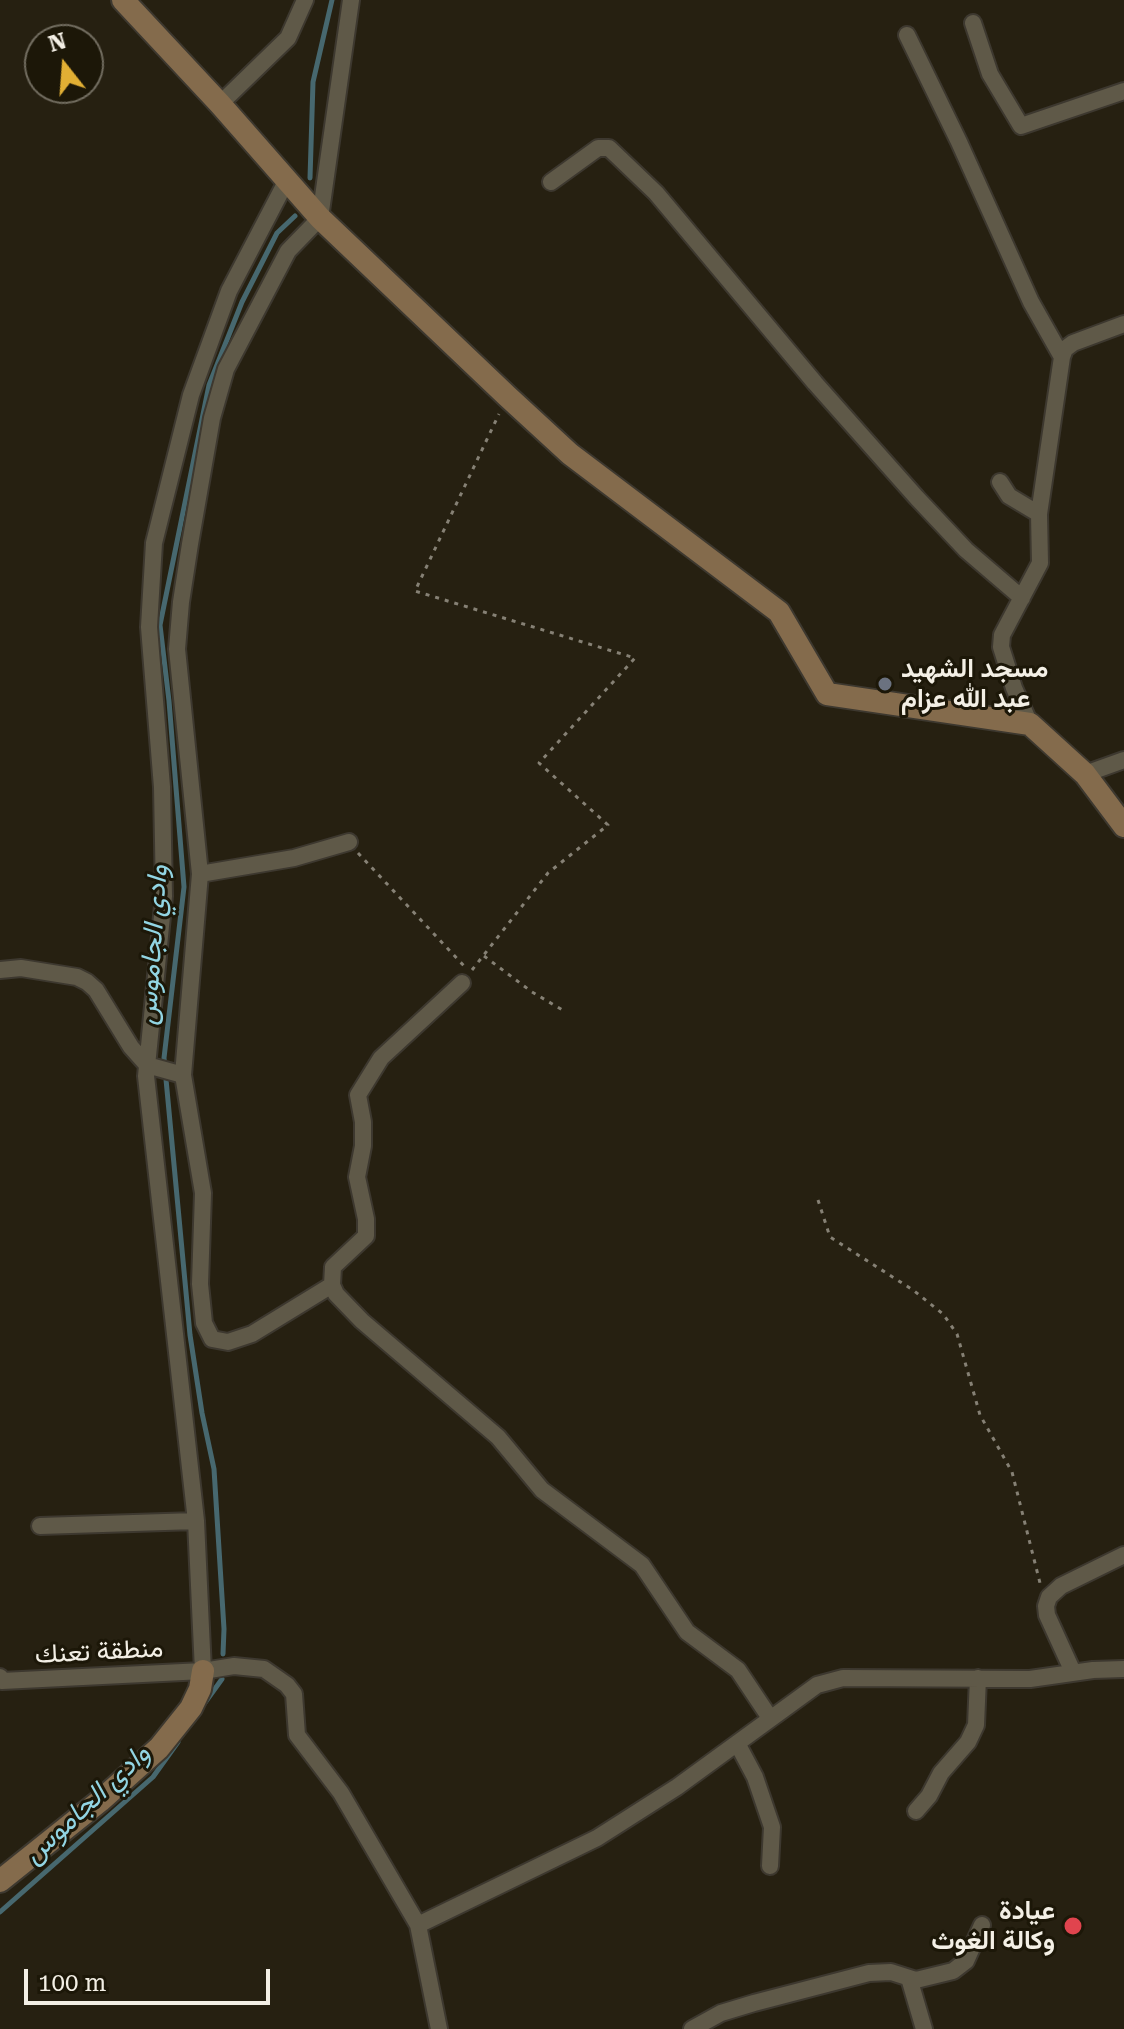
<!DOCTYPE html>
<html>
<head>
<meta charset="utf-8">
<style>
	body { margin:0 }
	#map { position:relative; width:1124px; height:2029px; overflow:hidden; background:#262011; font-family:"Roboto Serif",serif }
	canvas { display:block }
	.north { position:absolute; left:24px; top:24px; width:80px; height:80px; box-sizing:border-box; background:#1c1708; border:2px solid #726d60; border-radius:50%; rotate:343deg; font-size:22px; font-weight:700; line-height:32px; text-align:center; color:#f3efe5 }
	.north::after { content:''; display:block; margin:auto; width:28px; height:36px; background:#e1af34; clip-path:polygon(50% 0,100% 100%,50% 72%,0 100%) }
	.scale { position:absolute; left:24px; top:1969px; width:246px; height:36px; box-sizing:border-box; border:4px solid #f3efe5; border-top:0; padding-left:10px; font-size:24px; line-height:28px; white-space:nowrap; color:#f3efe5; -webkit-text-stroke:6px #1c1708; paint-order:stroke }
</style>
</head>
<body>
<div id="map">
<canvas width="1124" height="2029"></canvas>
<div class="north">N</div>
<div class="scale">100 m</div>
</div>
<script>
const context = document.querySelector('canvas').getContext('2d');
context.lineJoin = 'round';
function poly(rows) {
  const path = new Path2D();
  for (const r of rows) {
    path.moveTo(r[0], r[1]);
    for (let i = 2; i < r.length; i += 2) path.lineTo(r[i], r[i + 1]);
  }
  return path;
}
function trace(path, color, width, dash) {
  context.strokeStyle = color;
  context.lineWidth = width;
  context.lineCap = dash ? 'butt' : 'round';
  context.setLineDash(dash || []);
  context.stroke(path);
}
function label(font, color, halo, rows, align = 'center') {
  context.font = font + ' "Roboto Serif",Vazirmatn,serif';
  context.lineWidth = 6;
  context.setLineDash([]);
  context.textBaseline = 'middle';
  context.strokeStyle = halo;
  context.fillStyle = color;
  for (const [text, x, y, turn = 0] of rows) {
    context.save();
    context.translate(x, y);
    context.rotate((+turn || 0) * Math.PI / 180);
    context.textAlign = isNaN(turn) ? turn : align;
    if (halo) context.strokeText(text, 0, 0);
    context.fillText(text, 0, 0);
    context.restore();
  }
}
trace(poly([
	[310,178,313,82,332,0],
	[223,1654,224,1629,214,1469,202,1413,190,1335,164,1058,184,887,169,701,160,625,209,385,242,302,277,233,295,216],
	[204,1704,222,1679],
	[0,1912,153,1777,178,1742]
]), '#47686f', 5);
const street = poly([
	[973,23,990,74,1021,126,1124,91],
	[907,35,959,142,1031,302,1062,357],
	[220,104,288,38,305,0],
	[551,182,598,148,609,148,656,193,815,383,917,498,966,550,1022,598],
	[1000,482,1009,496,1039,514],
	[1030,724,1014,688,1001,647,1002,635,1040,563,1039,514,1062,357,1065,349,1073,343,1124,324],
	[1085,774,1124,760],
	[200,874,294,858,349,842],
	[0,970,21,968,77,977,87,982,96,990,131,1047,147,1065,183,1075],
	[462,983,381,1058,358,1095,363,1122,363,1146,357,1177,366,1219,366,1236,333,1267,332,1285,336,1294,362,1321,498,1437,542,1490,642,1565,687,1632,738,1670,770,1718],
	[332,1285,252,1334,228,1342,212,1339,204,1323,200,1284,203,1193,183,1075,200,874,177,649,181,602,190,544,212,418,226,369,288,251,320,218,351,0],
	[40,1526,196,1521],
	[203,1671,196,1521,146,1076,164,896,162,787,149,627,154,543,191,395,229,291,287,180],
	[1073,1672,1047,1615,1046,1606,1049,1597,1061,1586,1124,1555],
	[0,1677,2,1681,203,1671,234,1666,264,1669,287,1685,294,1694,297,1735,341,1793,418,1925,597,1838,677,1787,817,1685,843,1678,1030,1679,1093,1670,1124,1669],
	[737,1743,755,1777,772,1827,770,1866],
	[916,1811,929,1796,941,1773,968,1742,976,1725,978,1678],
	[418,1925,439,2029],
	[909,1978,924,2029],
	[692,2029,721,2013,754,2003,869,1973,891,1972,916,1980,953,1971,966,1961,982,1925]
]);
const secondary = poly([
	[123,0,220,104,320,218,507,396,570,454,779,612,827,694,1030,724,1085,774,1124,826],
	[0,1881,100,1801,159,1748,191,1708,200,1689,203,1671]
]);
trace(street, '#3d382f', 20);
trace(secondary, '#3d382f', 26);
trace(poly([
	[358,853,465,967],
	[484,956,532,992,566,1012],
	[472,970,548,873,608,825,539,763,635,658,415,591,499,414],
	[818,1200,830,1237,913,1290,943,1314,957,1334,980,1415,1012,1472,1040,1583]
]), '#868175', 3, [4, 6]);
trace(street, '#5f5948', 16);
trace(secondary, '#846b4c', 22);
for (const [x, y, r, color] of [
	[885,684,8,"#6b7280"],
	[1073,1926,10,"#e0444e"]
]) {
  const dot = new Path2D();
  dot.arc(x, y, r, 0, 2 * Math.PI);
  context.fillStyle = color;
  context.fill(dot);
  trace(dot, '#1c1708', 3);
}
label('bold 26px', '#f3efe5', '#1c1708', [
	["مسجد الشهيد",901,669],
	["عبد الله عزام",901,699],
	["عيادة",1055,1911,"right"],
	["وكالة الغوث",1055,1941,"right"]
], 'left');
label('26px', '#f3efe5', '#1c1708', [
	["منطقة تعنك",99,1652,-3]
]);
label('italic 28px', '#92d5e3', '#1c1708', [
	["وادي الجاموس",153,945,-86],
	["وادي الجاموس",87,1804,-43]
]);
</script>
</body>
</html>
